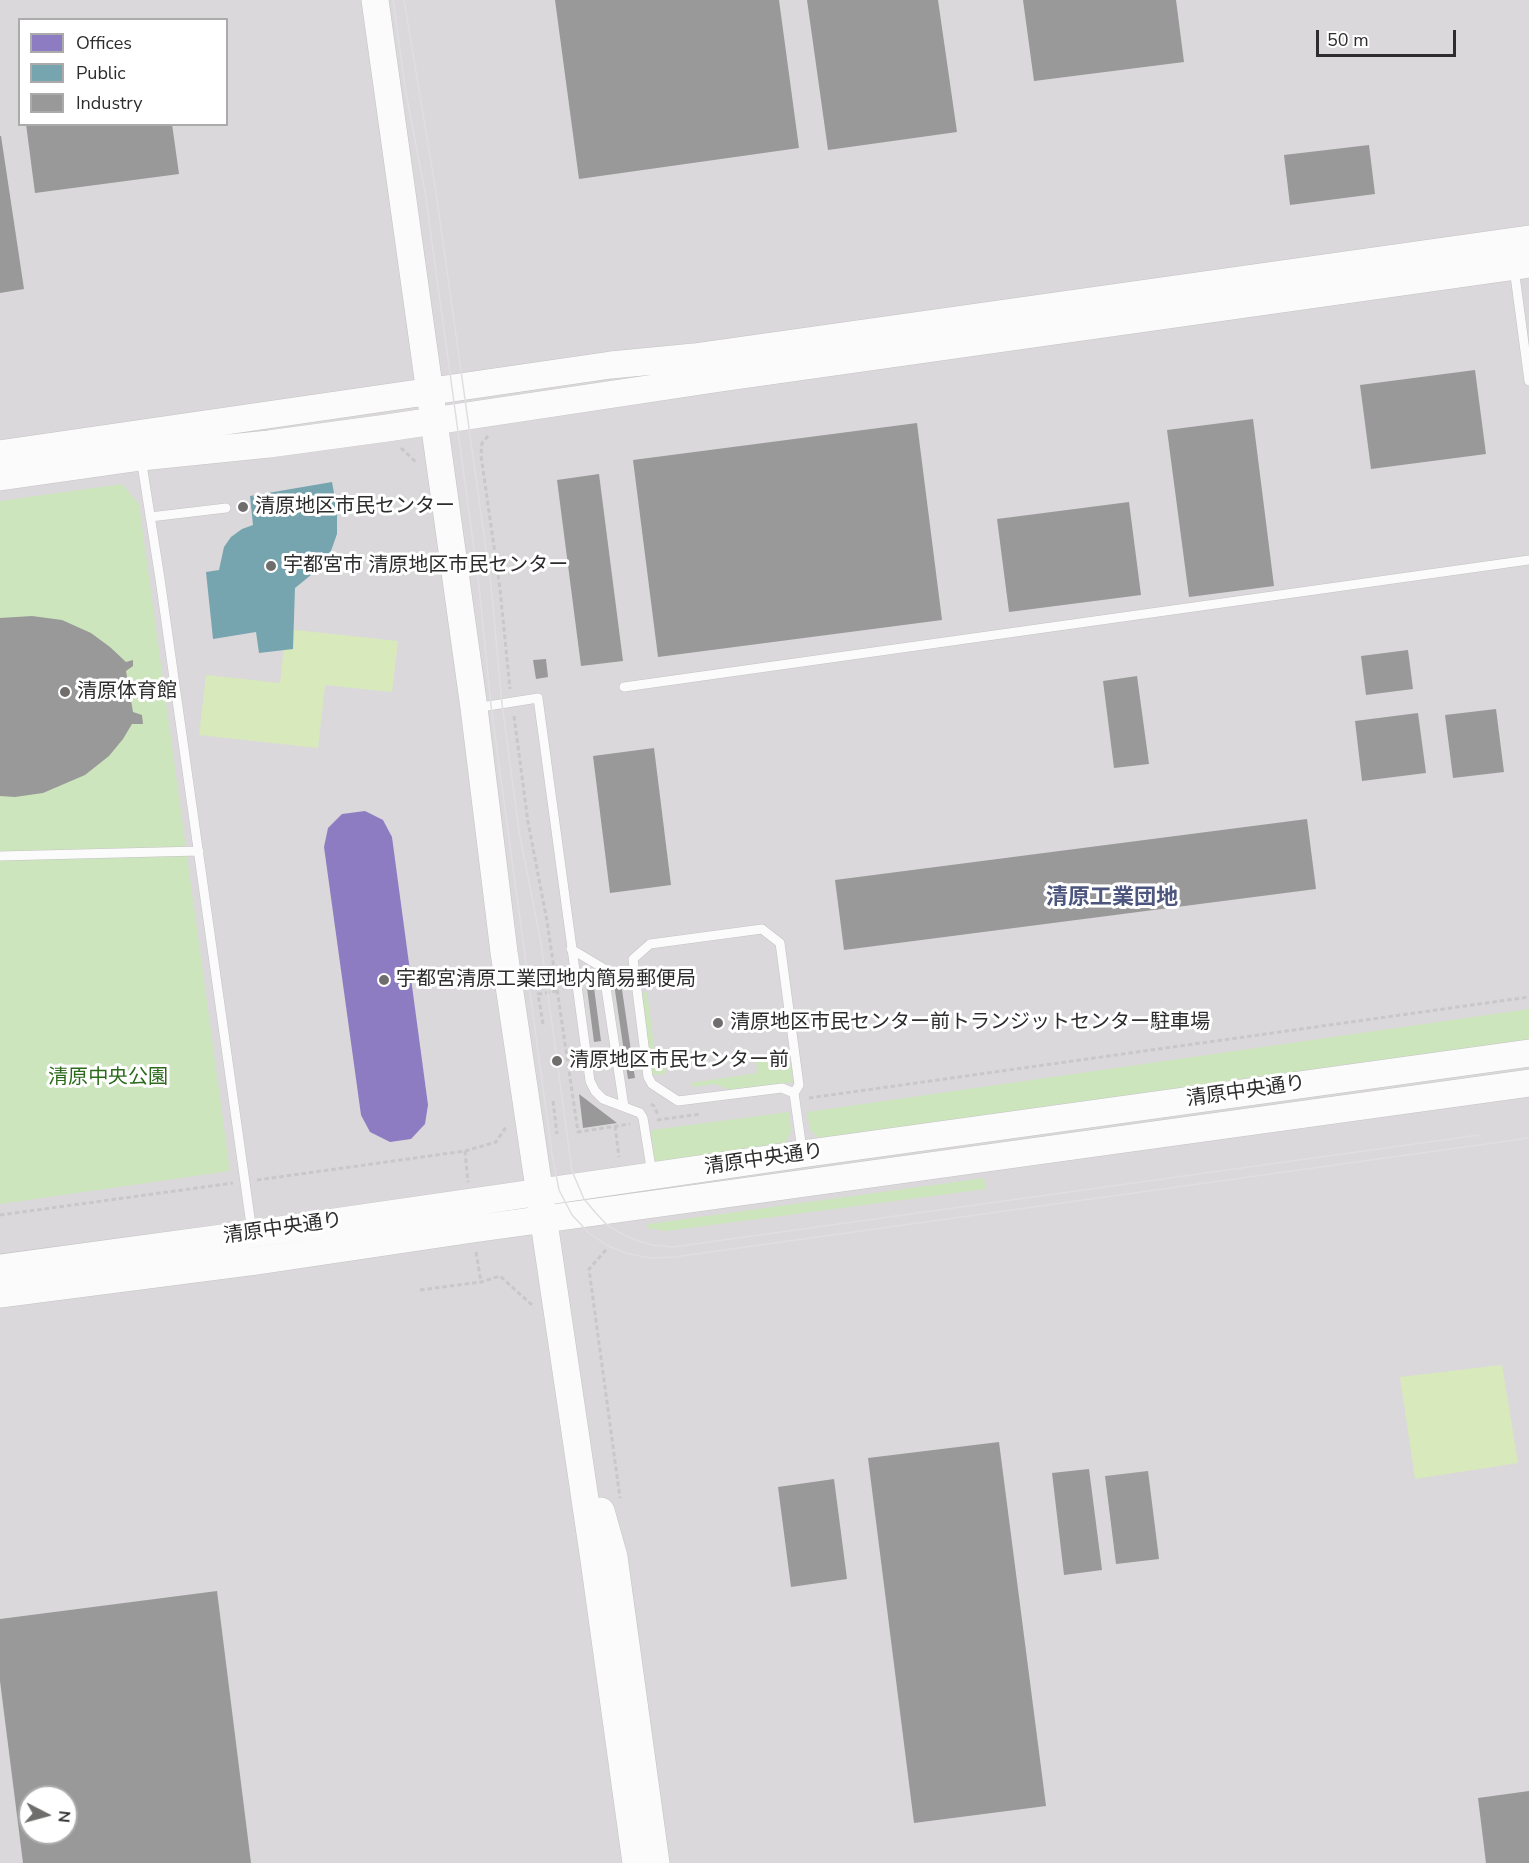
<!DOCTYPE html>
<html>
<head>
<meta charset="utf-8">
<style>
	body { margin:0 }
	#map { position:relative; width:1529px; height:1863px; overflow:hidden; background:#eae7e4; font-family:"Nunito Sans",sans-serif }
	canvas { display:block }
	.legend { position:absolute; left:18px; top:18px; width:210px; height:108px; box-sizing:border-box; background:#fff; border:2px solid #ababab; margin:0; padding:8px 10px; list-style:none; font-size:18px; color:#2d2d2d }
	.legend li { display:flex; align-items:center; gap:12px; height:30px }
	.legend b { width:30px; border:2px solid #ababab }
	.north { position:absolute; left:18px; top:1785px; width:60px; height:60px; box-sizing:border-box; background:#fff; border:2px solid #ababab; border-radius:50%; rotate:96deg; font-size:16px; font-weight:700; line-height:24px; text-align:center; color:#2d2d2d }
	.north::after { content:''; display:block; margin:auto; width:21px; height:27px; background:#6f6e6d; clip-path:polygon(50% 0,100% 100%,50% 72%,0 100%) }
	.scale { position:absolute; left:1316px; top:30px; width:140px; height:27px; box-sizing:border-box; border:3px solid #2d2d2d; border-top:0; padding-left:8px; font-size:18px; line-height:21px; white-space:nowrap; color:#2d2d2d; -webkit-text-stroke:4px #fff; paint-order:stroke }
</style>
</head>
<body>
<div id="map">
<canvas width="1529" height="1863"></canvas>
<ul class="legend">
<li><b style="height:16px;background:#8e7cc3"></b>Offices</li>
<li><b style="height:16px;background:#76a5af"></b>Public</li>
<li><b style="height:16px;background:#999"></b>Industry</li>
</ul>
<div class="north">N</div>
<div class="scale">50 m</div>
</div>
<script>
const context = document.querySelector('canvas').getContext('2d');
context.lineJoin = 'round';
function fillPath(path, color) {
  context.fillStyle = color;
  context.fill(path, 'evenodd');
}
function poly(rows) {
  const path = new Path2D();
  for (const r of rows) {
    path.moveTo(r[0], r[1]);
    for (let i = 2; i < r.length; i += 2) path.lineTo(r[i], r[i + 1]);
  }
  return path;
}
function trace(path, color, width, dash) {
  context.strokeStyle = color;
  context.lineWidth = width;
  context.lineCap = dash ? 'butt' : 'round';
  context.setLineDash(dash || []);
  context.stroke(path);
}
function label(font, color, halo, rows, align = 'center') {
  context.font = font + ' "Nunito Sans","Noto Sans JP",sans-serif';
  context.lineWidth = 6;
  context.setLineDash([]);
  context.textBaseline = 'middle';
  context.strokeStyle = halo;
  context.fillStyle = color;
  for (const [text, x, y, turn = 0] of rows) {
    context.save();
    context.translate(x, y);
    context.rotate((+turn || 0) * Math.PI / 180);
    context.textAlign = isNaN(turn) ? turn : align;
    if (halo) context.strokeText(text, 0, 0);
    context.fillText(text, 0, 0);
    context.restore();
  }
}
fillPath(poly([
	[0,0,1529,0,1529,1863,0,1863],
	[20,20,226,20,226,124,20,124],
	[30,1797,66,1797,66,1833,30,1833]
]), '#dbd8db');
fillPath(poly([
	[122,484,139,504,230,1171,0,1204,0,501],
	[647,992,657,1069,665,1068,665,1074,652,1075,641,993],
	[1529,1009,1529,1040,821,1140,810,1130,807,1112],
	[789,1055,793,1082,731,1090,714,1084,694,1087,690,1083,757,1073,756,1060],
	[789,1112,791,1131,784,1147,655,1164,651,1130],
	[984,1178,986,1189,666,1231,648,1228,648,1224]
]), '#cde5bd');
fillPath(poly([
	[286,629,398,641,392,692,325,685,318,748,199,735,206,675,280,683],
	[1502,1365,1518,1463,1415,1479,1400,1377]
]), '#d8e9bb');
fillPath(poly([
	[365,811,383,820,392,837,428,1105,425,1124,411,1139,390,1142,370,1132,361,1115,324,847,328,828,342,814]
]), '#8e7cc3');
fillPath(poly([
	[332,482,337,510,337,534,327,562,295,588,293,649,259,653,256,632,213,639,206,572,219,570,224,547,231,537,242,529,253,525,250,496]
]), '#76a5af');
fillPath(poly([
	[555,0,779,0,799,148,579,179],
	[807,0,938,0,957,132,828,150],
	[1023,0,1176,0,1184,62,1034,81],
	[26,124,172,124,179,174,35,193],
	[0,136,1,136,24,289,0,293],
	[1369,145,1375,194,1290,205,1284,155],
	[1475,370,1486,454,1371,469,1360,385],
	[1253,419,1274,586,1189,597,1167,430],
	[917,423,942,620,658,657,633,460],
	[599,474,623,661,581,666,557,480],
	[1129,502,1141,595,1009,612,997,519],
	[32,616,62,620,91,633,110,647,126,662,133,660,133,666,126,671,133,712,142,715,143,724,132,724,123,739,109,756,85,775,43,793,15,797,0,796,0,618],
	[1408,650,1413,689,1366,695,1361,656],
	[546,659,548,677,536,679,533,660],
	[1137,676,1149,764,1114,768,1103,681],
	[1496,709,1504,772,1453,778,1445,715],
	[1418,713,1426,773,1362,781,1355,721],
	[654,748,671,885,610,893,593,756],
	[1307,819,1316,889,844,950,835,880],
	[620,976,635,1078,628,1079,613,977],
	[586,980,593,980,601,1041,594,1042],
	[579,1094,617,1123,583,1128],
	[999,1442,1046,1806,914,1823,868,1458],
	[1089,1469,1102,1570,1064,1575,1052,1473],
	[1148,1471,1159,1559,1116,1564,1105,1476],
	[834,1479,847,1579,791,1587,778,1487],
	[217,1591,251,1863,23,1863,0,1681,0,1619],
	[30,1797,66,1797,66,1833,30,1833],
	[1529,1791,1529,1863,1486,1863,1478,1798]
]), '#999');
const lane = poly([
	[1514,268,1529,381],
	[141,458,160,579,252,1232],
	[150,517,226,508],
	[624,687,1529,560],
	[475,708,538,698,590,1081,595,1091,603,1099,640,1113,643,1118,652,1174],
	[0,856,199,851],
	[571,949,603,968,624,1107],
	[794,1093,782,1088,678,1101,652,1084,648,1077,633,959,650,944,762,929,780,943,799,1085,794,1093,802,1150]
]);
const secondary = poly([
	[375,0,474,708,504,952,594,1560,636,1863],
	[0,454,611,365,694,357,1529,239],
	[0,477,141,457,269,444,387,428,721,378,1529,264],
	[0,1268,252,1234,802,1154,1529,1053],
	[0,1294,256,1261,473,1229,1529,1083],
	[601,1511,614,1557,656,1863]
]);
trace(lane, '#c4c3c4', 10);
trace(secondary, '#c4c3c4', 28);
trace(poly([
	[488,436,482,443,481,455,500,589,510,689],
	[401,448,416,462],
	[514,716,528,822,547,921,578,1132,630,1124],
	[543,1024,538,994,558,991],
	[809,1098,1529,997],
	[553,1101,557,1134],
	[651,1104,654,1106,658,1115],
	[657,1120,701,1114],
	[615,1126,619,1157],
	[465,1151,468,1182],
	[257,1180,465,1151,496,1142,506,1127],
	[0,1215,233,1183],
	[606,1250,589,1269,620,1498],
	[476,1252,481,1282],
	[420,1290,481,1282,500,1276,532,1305,532,1307]
]), '#c8c8c8', 3, [4.5, 3]);
trace(lane, '#fcfbfb', 9);
trace(secondary, '#fcfbfb', 27);
trace(poly([
	[393,0,406,93,425,192,447,351,479,586,491,706,552,1154,559,1190,572,1215,590,1234,608,1246,629,1254,651,1258,674,1257,1529,1138],
	[404,0,436,192,491,585,502,704,519,831,541,943,572,1171,584,1199,595,1212,606,1224,620,1233,636,1240,652,1245,673,1247,1479,1135]
]), '#dfdee0', 1.5);
for (const [x, y, r, color] of [
	[243,507,6,"#6f6e6d"],
	[271,566,6,"#6f6e6d"],
	[65,692,6,"#6f6e6d"],
	[384,980,6,"#6f6e6d"],
	[718,1023,6,"#6f6e6d"],
	[557,1061,6,"#6f6e6d"]
]) {
  const dot = new Path2D();
  dot.arc(x, y, r, 0, 2 * Math.PI);
  context.fillStyle = color;
  context.fill(dot);
  trace(dot, '#fff', 2);
}
label('20px', '#2d2d2d', '#fff', [
	["清原地区市民センター",255,507],
	["宇都宮市 清原地区市民センター",283,566],
	["清原体育館",77,692],
	["宇都宮清原工業団地内簡易郵便局",396,980],
	["清原地区市民センター前トランジットセンター駐車場",730,1023],
	["清原地区市民センター前",569,1061]
], 'left');
label('20px', '#2d6b1c', '#fff', [
	["清原中央公園",108,1078]
]);
label('20px', '#2d2d2d', '#fff', [
	["清原中央通り",1246,1092,-8],
	["清原中央通り",764,1160,-8],
	["清原中央通り",283,1229,-8]
]);
label('bold 22px', '#4d567e', '#fff', [
	["清原工業団地",1112,899]
]);
</script>
</body>
</html>
